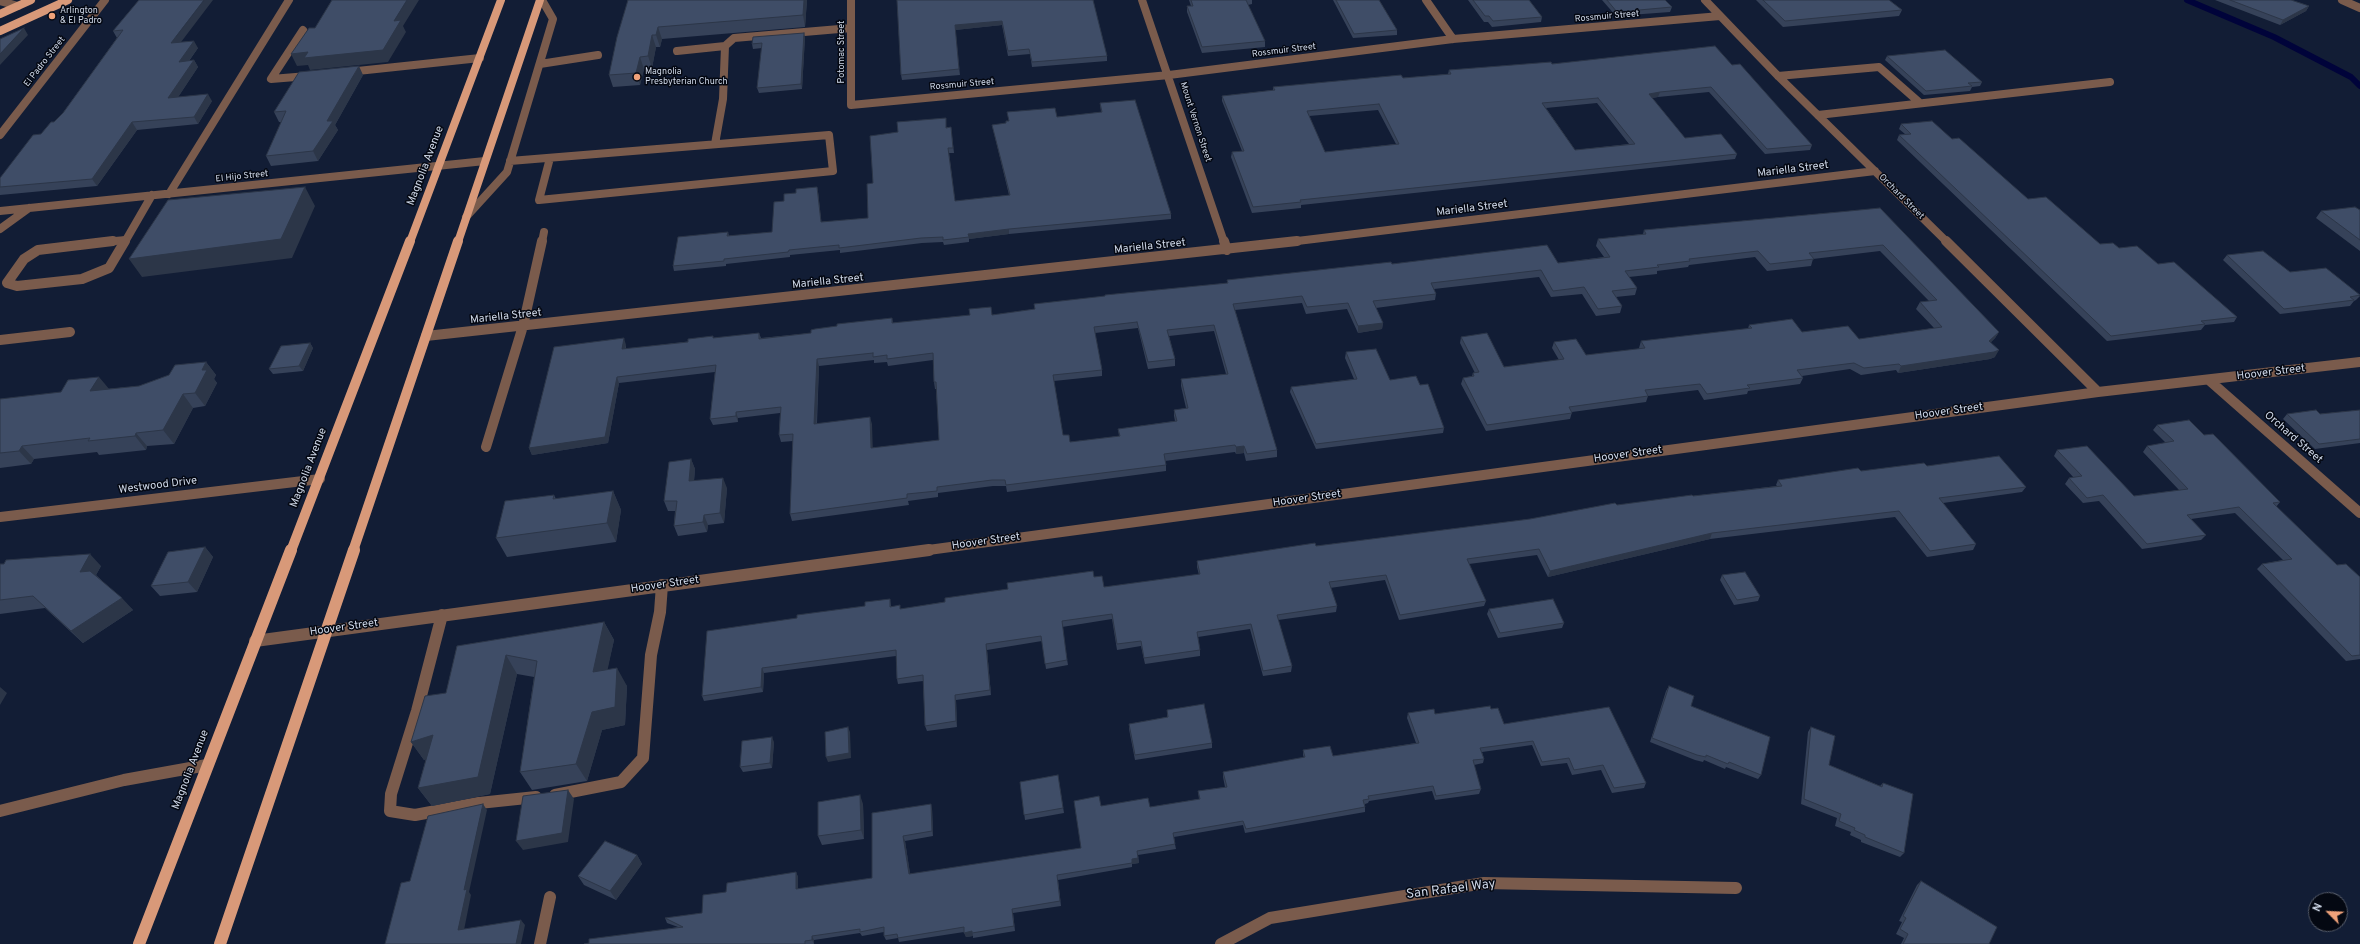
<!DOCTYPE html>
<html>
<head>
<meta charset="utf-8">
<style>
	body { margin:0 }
	#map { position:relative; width:2360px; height:944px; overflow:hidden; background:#121d35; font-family:Overpass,sans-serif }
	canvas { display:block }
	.north { position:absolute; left:2308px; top:892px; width:40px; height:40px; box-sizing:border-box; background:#040812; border:1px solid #555b68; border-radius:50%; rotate:294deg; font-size:11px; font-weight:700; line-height:16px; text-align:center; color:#cfd8e8 }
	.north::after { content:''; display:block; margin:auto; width:14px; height:18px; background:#f0a27a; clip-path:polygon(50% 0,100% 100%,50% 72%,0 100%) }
</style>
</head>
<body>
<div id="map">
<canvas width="2360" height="944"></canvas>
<div class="north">N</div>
</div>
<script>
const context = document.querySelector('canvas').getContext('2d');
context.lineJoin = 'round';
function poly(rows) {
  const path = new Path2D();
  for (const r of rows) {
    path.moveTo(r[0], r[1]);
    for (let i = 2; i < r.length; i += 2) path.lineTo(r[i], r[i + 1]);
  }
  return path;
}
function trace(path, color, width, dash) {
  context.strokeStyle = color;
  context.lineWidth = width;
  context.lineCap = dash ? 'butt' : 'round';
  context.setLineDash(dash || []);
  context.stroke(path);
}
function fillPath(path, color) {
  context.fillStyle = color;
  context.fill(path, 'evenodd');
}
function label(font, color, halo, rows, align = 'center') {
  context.font = font + ' Overpass,sans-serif';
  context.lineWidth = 3;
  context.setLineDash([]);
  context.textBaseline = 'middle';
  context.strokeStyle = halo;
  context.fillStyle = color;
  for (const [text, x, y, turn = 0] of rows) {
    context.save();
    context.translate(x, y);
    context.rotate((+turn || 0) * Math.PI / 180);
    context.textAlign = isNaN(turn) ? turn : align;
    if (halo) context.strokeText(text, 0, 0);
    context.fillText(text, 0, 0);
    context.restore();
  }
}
trace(poly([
	[2187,0,2274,37,2351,77,2360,86]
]), '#00033a', 6);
trace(poly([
	[851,0,851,105,1169,75,1453,39,1720,16],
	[1142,0,1224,242],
	[1426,0,1453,39],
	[1705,0,1778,76,1947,242],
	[2342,0,2360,8],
	[0,1,18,6],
	[303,30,271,79,308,76],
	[725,46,734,38,851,28],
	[677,51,725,46,723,99,715,144],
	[540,64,598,55],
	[348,72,480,58],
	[1778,76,1879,67,1920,103],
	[1818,115,2110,82],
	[0,135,105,0],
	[510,161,829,135,833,171,539,200,550,158],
	[169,194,289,0],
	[0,211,485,161],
	[466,217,507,172,553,19,542,0],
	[0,229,29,208],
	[126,240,152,195],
	[104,242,126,240],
	[125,242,126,240],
	[542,242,544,232],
	[1289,242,1875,171]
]), '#7a5b4c', 8);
trace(poly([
	[113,241,38,250,24,259,7,283,17,286,82,279,109,268,125,241],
	[1224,241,1227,250],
	[1946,241,2098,392],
	[426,336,1297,241],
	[0,340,70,332],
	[2210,381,2360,513],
	[486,447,523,326,542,241],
	[0,517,320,479],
	[921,551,2098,392,2360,362]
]), '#7a5b4c', 10);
trace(poly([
	[442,615,417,711,391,794,390,811,415,815,479,803,536,797],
	[255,641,929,550],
	[555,795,621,782,643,758,651,655,660,612,662,585],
	[0,811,124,780,207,765],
	[540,944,550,897],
	[1221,944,1270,918,1484,883,1736,888]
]), '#7a5b4c', 12);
trace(poly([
	[0,14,31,0],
	[0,31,68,0],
	[410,242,501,0],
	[458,242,540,0]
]), '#d89979', 8);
trace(poly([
	[291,551,410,241],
	[353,551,458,241]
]), '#d89979', 10);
trace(poly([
	[139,944,291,550],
	[220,944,354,550]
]), '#d89979', 12);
fillPath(poly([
	[139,0,181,42,198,48,189,61,194,60,198,67,178,97,212,101,198,124,137,130,97,186,0,195,0,178,41,134,63,113,117,38,113,31],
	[628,0,807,0,805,27,662,39,660,47,656,47,652,68,644,69,640,85,613,87,609,75],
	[897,0,1093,0,1107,56,1107,61,1032,67,1030,54,1008,56,1002,25,955,30,960,75,902,80,901,75],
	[1189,0,1252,0,1252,4,1248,5,1265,41,1265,47,1202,53,1187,12,1187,6,1191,6],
	[1333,0,1379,0,1397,30,1397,35,1353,38],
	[1468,0,1529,0,1542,17,1541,22,1492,27,1488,22,1484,22],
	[1602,0,1665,0,1672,7,1670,12,1616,16],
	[1756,0,1889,0,1902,10,1899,16,1783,27],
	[2215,0,2291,0,2309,6,2306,11,2280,25],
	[805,37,802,89,759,93,757,88,762,48,753,49,752,44],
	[1887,56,1982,82,1980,86,1972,87,1970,91,1924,95,1885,60],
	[1552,64,1732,65,1812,145,1810,150,1765,154,1709,92,1658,97,1652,98,1685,138,1737,154,1735,159,1301,205,1301,208,1252,213,1231,157,1232,152,1242,151,1222,101,1222,96,1273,90,1273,87,1403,78,1448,74,1449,70],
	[1597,103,1629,144,1575,150,1546,108],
	[1378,110,1396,144,1325,152,1309,116],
	[363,75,335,125,338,130,318,161,271,166,266,156,282,122,279,122,274,112],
	[1100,103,1171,214,1171,219,1009,234,969,239,969,242,944,245,943,242,922,243,840,253,840,250,790,255,790,257,726,264,726,266,674,271,673,266,728,232,729,236,772,232,784,201,796,193,817,187,818,192,821,222,868,218,873,183,947,127,951,127,954,153,949,153,955,201,1009,195,993,129,992,125,1057,117,1101,112],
	[1901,124,1952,139,2028,199,2100,244,2119,248,2158,264,2237,317,2234,322,2205,325,2201,330,2107,341,1897,140,1899,135,1905,134,1899,129],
	[2360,210,2360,251,2316,218,2321,211],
	[1839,212,1999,332,1995,338,1991,342,1995,357,1990,359,1898,373,1896,370,1861,375,1850,369,1802,376,1803,378,1800,384,1748,391,1747,394,1704,400,1698,390,1648,396,1646,402,1572,412,1570,419,1486,431,1461,384,1463,378,1472,376,1473,373,1475,373,1460,343,1461,337,1504,367,1559,360,1552,348,1554,342,1586,355,1640,349,1639,348,1641,341,1748,329,1749,325,1802,332,1859,339,1934,328,1916,309,1920,302,1929,301,1880,251,1813,259,1811,266,1767,271,1755,257,1689,265,1688,267,1657,271,1657,274,1629,277,1637,288,1635,295,1616,297,1622,306,1620,313,1596,316,1582,294,1551,297,1539,277,1434,289,1436,294,1435,300,1376,308,1383,323,1382,329,1358,333,1347,309,1306,314,1302,303,1235,310,1277,450,1277,457,1246,461,1244,453,1236,454,1235,452,1165,461,1166,465,1166,471,1007,492,1006,486,993,486,938,493,938,497,908,501,909,505,792,521,790,514,793,441,781,442,779,435,780,413,738,418,738,422,713,425,710,419,715,372,619,383,608,443,532,455,529,448,626,345,626,349,759,333,761,338,811,333,892,318,893,323,992,315,1035,309,1034,304,1227,283,1227,280,1392,264,1558,263,1604,257,1596,246,1598,239,1643,234,1644,230],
	[1138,328,1148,369,1175,366,1175,359,1169,336,1214,331,1226,374,1181,379,1181,386,1186,408,1174,410,1174,416,1175,421,1118,429,1119,436,1070,442,1063,435,1054,381,1102,376,1102,370,1095,333],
	[874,360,874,363,887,362,888,366,933,360,934,382,935,389,936,389,939,440,872,448,872,424,817,423,819,366],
	[2227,255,2290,272,2360,296,2356,300,2354,301,2350,306,2280,314,2223,260],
	[310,343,313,348,303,371,273,374,269,369],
	[1346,352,1390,380,1420,385,1444,428,1443,433,1316,449,1290,392,1291,387,1354,379,1345,358],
	[206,362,216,375,214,379,217,383,205,406,193,408,174,444,147,446,146,450,99,455,97,452,34,459,31,464,0,468,0,399,139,386],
	[2360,410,2360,443,2315,449,2283,419,2287,414,2320,414],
	[2157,425,2204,435,2280,502,2276,507,2337,565,2360,577,2360,659,2346,661,2257,569,2262,564,2283,560,2235,513,2191,519,2206,535,2201,540,2142,549,2099,501,2083,503,2065,484,2069,478,2074,478,2054,456,2057,450,2134,496,2179,490,2143,452,2147,446,2166,443,2153,430],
	[691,459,695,469,694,481,727,488,724,523,708,525,707,532,678,536,674,526,675,511,668,511,664,501],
	[1927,466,2026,487,2022,492,1943,503,1976,544,1973,550,1927,557,1895,517,1710,539,1548,577,1537,555,1469,564,1486,601,1484,606,1399,620,1385,580,1330,588,1337,606,1336,612,1278,620,1292,666,1291,672,1263,676,1250,629,1198,637,1200,650,1200,656,1145,664,1141,646,1117,650,1112,619,1062,627,1068,665,1046,669,1042,641,987,650,991,695,956,700,957,727,927,731,925,726,923,681,898,684,897,679,896,656,764,673,763,692,704,701,702,696,797,618,865,606,890,599,891,606,901,609,1094,577,1104,587,1199,575,1197,567,1197,561,1530,519,1617,505,1777,486,1776,485,1778,480,1861,471],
	[613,491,621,510,616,542,507,557,496,538,554,495,556,499],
	[205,547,213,557,197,592,160,596,151,586],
	[0,564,101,566,96,575,133,610,83,643,45,608,0,614],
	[1722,575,1760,596,1758,601,1734,605,1720,580],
	[1489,609,1564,623,1562,628,1498,638,1487,614],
	[604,622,614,640,607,670,627,686,625,725,602,730,587,781,532,790,520,772,534,677,517,674,490,794,432,806,418,788,426,759,424,760,411,742,446,693,457,646],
	[1669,686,1691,706,1761,775,1758,779,1726,767,1725,769,1704,760,1703,762,1695,760,1650,742,1666,691],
	[1491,709,1504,724,1646,783,1644,788,1612,793,1601,770,1572,775,1567,763,1541,766,1532,745,1482,752,1484,759,1483,763,1474,765,1481,789,1479,794,1435,800,1432,791,1369,801,1368,803,1365,804,1365,812,1245,833,1243,825,1174,837,1175,844,1176,849,1138,855,1139,863,1132,864,1132,867,1058,880,1061,906,1013,913,1015,931,973,938,973,936,966,937,964,932,899,942,898,938,886,940,884,936,884,932,862,936,860,933,814,940,814,944,584,944,678,927,667,923,665,918,702,913,726,892,796,872,798,877,798,889,872,878,872,813,932,808,933,836,905,841,910,874,1081,848,1101,806,1150,807,1199,799,1198,791,1225,787,1223,777,1223,772,1304,758,1303,755,1303,750,1333,756,1416,743,1407,718,1408,713,1435,714],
	[1167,710,1212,743,1212,748,1135,760,1129,729,1129,724,1167,717],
	[1811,727,1829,765,1880,786,1883,783,1904,853,1900,857,1861,842,1861,840,1850,835,1851,832,1835,826,1837,818,1801,804,1808,732],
	[774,742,772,768,743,772,740,767],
	[1058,775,1064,813,1025,820,1020,782],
	[863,804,864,839,822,845,818,836],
	[637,855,642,864,616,900,584,885,578,876],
	[1921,881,1989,944,1901,944,1904,938,1896,934,1902,922,1899,921,1917,885]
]), '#364259');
fillPath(poly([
	[204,0,213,0,175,50,171,43],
	[407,0,419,0,403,26,406,32,388,62,310,70,308,65,297,66,291,54,394,21],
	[804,0,807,0,805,27,803,15],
	[2309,6,2306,11,2280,25,2283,20],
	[1002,21,1002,25,955,30,960,75,955,25],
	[658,27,662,39,660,47,656,35],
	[24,28,28,35,0,65,0,54],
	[804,33,805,37,802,89,801,84],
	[652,35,656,47,652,68,648,56],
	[194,41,198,48,183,69,179,62],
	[640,57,644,69,640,85,636,73],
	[194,60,198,67,173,105,168,98],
	[359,66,363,75,335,125,338,130,318,161,313,151,327,121],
	[1660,92,1658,97,1647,99,1649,94],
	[208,94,212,101,198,124,194,117],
	[132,122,137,130,97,186,92,179],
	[305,187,315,206,292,258,142,277,129,259],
	[817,187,818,192,822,227,821,222],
	[1009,229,1009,234,969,239,968,234],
	[1383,323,1382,329,1358,333,1358,326],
	[1999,332,1995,338,1986,347,1989,341],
	[624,338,626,345,624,356,622,349],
	[310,343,313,348,303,371,299,366],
	[1999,350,1995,357,1990,359,1898,373,1901,366],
	[817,359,819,366,816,430,814,424],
	[206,362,216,375,214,379,217,383,205,406,195,393,202,370],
	[99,377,110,390,90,391],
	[617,377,619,383,608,443,532,455,529,448],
	[183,394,193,408,174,444,163,430],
	[736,412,738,418,738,422,736,416],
	[870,417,872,424,873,455,871,448],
	[136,433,147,446,146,450,135,436],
	[22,446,34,459,31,464,19,451],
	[1244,446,1244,453,1236,454,1236,447],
	[691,459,695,469,693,491,689,481],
	[723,478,727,488,724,523,720,513],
	[613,491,621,510,616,542,607,523],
	[704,515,708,525,707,532,703,522],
	[1712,533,1710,539,1548,577,1550,571],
	[205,547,213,557,197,592,188,582],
	[90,554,101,566,91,584,80,572],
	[122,598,133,610,83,643,71,631],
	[604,622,614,640,603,691,593,672],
	[986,644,987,650,991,695,990,690],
	[506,655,517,674,490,794,432,806,418,788],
	[617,668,627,686,625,725,602,730,587,781,576,764,592,712],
	[762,668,764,673,763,692,761,687],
	[0,687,7,693,0,705],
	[955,695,956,700,957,727,956,721],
	[848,727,850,732,851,758,828,762,826,757],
	[433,735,447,753,424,760,411,742],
	[772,737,774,742,772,768,770,763],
	[568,790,574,799,568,842,523,850,516,841],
	[860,795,863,804,864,839,861,830],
	[483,804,487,810,469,892,471,895,463,935,458,930,464,890],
	[931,804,932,808,933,836,932,831],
	[903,836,905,841,911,879,909,874],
	[637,855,642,864,616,900,610,891],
	[1138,858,1139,863,1132,864,1132,859],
	[796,872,798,877,798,894,796,889],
	[521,920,525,925,521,944,516,944],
	[972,931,973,936,966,937,964,933],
	[812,936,814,940,814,944,812,940]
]), '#2c3648');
const building = poly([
	[139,0,204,0,171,43,194,41,179,62,194,60,168,98,208,94,194,117,132,122,92,179,0,187,0,178,33,135,41,134,51,122,54,122,63,113,123,30,113,31,139,0],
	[332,0,407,0,394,21,401,20,383,50,304,58,308,52,291,54,309,28,315,28,332,0],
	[628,0,804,0,803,15,658,27,656,35,652,35,648,56,640,57,636,73,609,75,617,37,628,0],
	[897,0,1093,0,1107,56,1032,62,1029,49,1008,51,1002,21,955,25,959,69,901,75,897,0],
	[1191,0,1246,0,1265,41,1202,47,1187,6,1193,6,1191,0],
	[1336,0,1379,0,1397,30,1354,34,1336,0],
	[1473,0,1529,0,1542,17,1493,21,1489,16,1485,16,1473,0],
	[1607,0,1665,0,1672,7,1617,12,1607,0],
	[1763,0,1889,0,1902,10,1785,21,1763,0],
	[2230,0,2291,0,2309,6,2283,20,2230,0],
	[24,28,0,54,0,39,24,28],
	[804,33,801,84,757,88,762,43,752,44,753,37,804,33],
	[1715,46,1732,65,1740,64,1812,145,1767,149,1711,87,1660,92,1649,94,1685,138,1721,134,1737,154,1300,200,1301,202,1253,207,1232,152,1244,151,1222,96,1275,90,1273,87,1401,75,1403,78,1451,74,1449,70,1551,62,1552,64,1715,46],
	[1598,98,1635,144,1575,150,1542,103,1598,98],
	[1379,104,1399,144,1325,152,1307,111,1379,104],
	[1945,50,1982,82,1968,83,1972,86,1926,91,1887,56,1945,50],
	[359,66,327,121,333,121,313,151,266,156,286,111,274,112,299,72,359,66],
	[1135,100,1171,214,1009,229,968,234,969,237,943,240,943,237,921,238,839,248,839,245,789,250,788,252,724,259,724,261,673,266,678,237,728,232,727,236,772,232,774,202,784,201,784,194,796,193,796,189,817,187,821,222,868,218,867,184,873,183,870,136,898,132,897,122,946,118,946,128,951,127,953,148,948,148,955,201,1010,195,992,125,1006,123,1006,121,1009,121,1007,112,1055,108,1057,117,1102,112,1100,103,1135,100],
	[1932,121,1952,139,1959,138,2028,199,2046,197,2100,244,2113,243,2119,248,2137,246,2158,264,2174,262,2237,317,2201,321,2205,324,2111,336,1899,135,1911,134,1901,124,1932,121],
	[305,187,281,239,129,259,168,200,305,187],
	[2355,207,2360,210,2360,240,2321,211,2355,207],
	[1880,208,1999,332,1989,341,1999,350,1994,352,1901,366,1899,364,1864,368,1854,363,1797,370,1803,378,1747,385,1750,388,1707,394,1700,384,1645,390,1648,396,1569,407,1572,413,1487,425,1463,378,1474,376,1473,373,1479,372,1461,337,1487,333,1504,367,1564,359,1554,342,1576,339,1586,355,1645,348,1641,341,1752,328,1749,325,1792,319,1802,332,1848,326,1859,339,1942,327,1920,302,1937,300,1883,245,1809,253,1814,259,1770,264,1758,251,1689,259,1690,261,1657,265,1659,267,1625,271,1637,288,1612,291,1622,306,1598,309,1584,287,1553,291,1541,270,1431,283,1436,294,1373,301,1383,323,1358,326,1348,303,1307,307,1302,296,1233,304,1277,450,1247,454,1244,446,1236,447,1235,445,1164,454,1166,465,1006,485,1005,480,992,480,937,487,937,491,907,494,907,498,790,514,793,434,779,435,781,407,736,412,736,416,710,419,716,365,617,377,605,437,529,448,554,347,624,338,622,349,688,342,688,339,713,336,713,338,759,333,759,339,811,333,811,330,815,329,837,326,837,324,892,318,892,323,970,315,969,309,991,307,992,315,1035,309,1034,304,1105,296,1105,295,1228,283,1227,280,1391,262,1392,264,1547,245,1558,263,1610,257,1598,239,1646,234,1644,230,1839,212,1880,208],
	[1137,322,1148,362,1175,359,1167,330,1214,325,1228,374,1181,379,1188,408,1174,410,1177,421,1118,429,1120,436,1070,442,1069,435,1063,435,1053,375,1102,370,1094,327,1137,322],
	[873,353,873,357,887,355,887,359,933,353,934,382,936,382,939,440,871,448,870,417,814,424,817,359,873,353],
	[2263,251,2290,272,2326,268,2360,295,2350,297,2354,300,2284,309,2227,255,2263,251],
	[310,343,299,366,269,369,281,346,310,343],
	[1376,349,1390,380,1416,376,1420,385,1428,384,1444,428,1316,444,1291,387,1357,379,1346,352,1376,349],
	[206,362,202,370,207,370,195,393,183,394,163,430,136,433,135,436,88,441,90,438,22,446,19,451,0,453,0,399,61,392,68,380,99,377,90,391,139,386,169,375,175,365,206,362],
	[2316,410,2320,414,2360,410,2360,439,2319,444,2287,414,2316,410],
	[2189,420,2204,435,2213,434,2280,502,2273,503,2337,565,2346,564,2360,577,2360,655,2352,656,2262,564,2292,559,2239,507,2187,515,2206,535,2147,544,2103,495,2087,498,2069,478,2082,476,2057,450,2087,446,2134,496,2188,489,2147,446,2174,441,2157,425,2189,420],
	[1999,456,2026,487,1939,498,1976,544,1930,551,1899,511,1712,533,1550,571,1539,549,1467,559,1486,601,1400,615,1386,575,1329,582,1337,606,1277,615,1292,666,1263,671,1251,624,1197,632,1200,650,1144,658,1141,641,1117,644,1112,614,1062,621,1067,660,1045,664,1041,636,986,644,990,690,955,695,956,721,925,726,923,675,897,679,896,650,762,668,761,687,702,696,707,631,797,618,797,615,865,606,865,602,890,599,890,607,900,605,900,609,945,602,945,598,1008,589,1007,583,1093,571,1094,577,1102,576,1104,587,1200,574,1197,561,1315,543,1316,546,1530,519,1615,503,1617,505,1692,495,1693,496,1782,486,1778,480,1858,468,1861,471,1924,463,1927,466,1999,456],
	[691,459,689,481,723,478,720,513,704,515,703,522,674,526,677,501,664,501,669,462,691,459],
	[613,491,607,523,496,538,505,501,554,495,553,499,613,491],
	[205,547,188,582,151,586,168,552,205,547],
	[90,554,80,572,90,571,122,598,71,631,33,596,0,600,0,564,4,564,6,560,90,554],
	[1745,572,1760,596,1737,600,1722,575,1745,572],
	[1553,599,1564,623,1500,633,1489,609,1553,599],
	[604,622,593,672,617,668,615,707,592,712,576,764,520,772,537,661,506,655,478,777,418,788,433,735,411,742,425,696,446,693,457,646,604,622],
	[1669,686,1694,696,1691,706,1770,737,1761,775,1729,762,1728,764,1706,755,1706,757,1697,755,1652,738,1669,686],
	[1204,704,1212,743,1135,755,1129,724,1168,717,1167,710,1204,704],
	[1490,706,1491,709,1498,708,1504,724,1609,707,1646,783,1614,788,1603,765,1574,770,1569,758,1542,762,1533,741,1480,748,1484,759,1473,760,1481,789,1436,796,1433,786,1368,796,1369,799,1363,800,1365,807,1246,829,1243,821,1173,833,1175,844,1137,851,1138,858,1132,859,1132,863,1057,875,1060,901,1012,909,1014,926,972,933,972,931,964,933,964,927,898,938,897,934,884,936,884,927,860,932,860,929,812,936,812,940,805,941,805,944,584,944,589,943,589,939,683,927,665,918,702,913,703,895,726,892,727,883,796,872,796,889,872,878,872,813,931,804,932,831,903,836,909,874,1081,848,1074,801,1099,796,1101,806,1148,798,1150,807,1200,799,1198,791,1227,787,1223,772,1305,757,1303,750,1330,746,1333,756,1419,743,1408,713,1434,709,1435,714,1490,706],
	[848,727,849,753,826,757,825,732,848,727],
	[1811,727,1835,736,1829,765,1882,787,1883,783,1913,794,1904,853,1865,837,1865,835,1854,830,1855,828,1839,821,1841,814,1804,799,1811,727],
	[772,737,770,763,740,767,742,741,772,737],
	[1058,775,1063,808,1024,815,1020,782,1058,775],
	[568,790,562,833,516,841,523,796,568,790],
	[860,795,861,830,818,836,818,802,860,795],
	[483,804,464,890,467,889,458,930,521,920,516,944,385,944,401,883,410,881,428,816,483,804],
	[605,841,637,855,610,891,578,876,605,841],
	[1921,881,1997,927,1989,944,1903,944,1908,934,1900,929,1906,918,1903,916,1921,881]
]);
fillPath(building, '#3f4d67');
trace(building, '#2c3648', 1);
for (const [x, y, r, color] of [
	[52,16,4,"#f0a27a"],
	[637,77,4,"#f0a27a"]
]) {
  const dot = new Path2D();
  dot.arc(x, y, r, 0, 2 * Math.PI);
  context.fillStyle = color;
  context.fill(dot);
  trace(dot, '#040812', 1.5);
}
label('9px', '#cfd8e8', '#040812', [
	["Arlington",60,11],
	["& El Padro",60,21],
	["Magnolia",645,72],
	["Presbyterian Church",645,82]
], 'left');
label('9px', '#cfd8e8', '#040812', [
	["Rossmuir Street",1607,17,-5],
	["Rossmuir Street",1284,51,-7],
	["Potomac Street",842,52,-90],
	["El Padro Street",45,62,-52],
	["Rossmuir Street",962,85,-5],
	["Mount Vernon Street",1195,122,72],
	["El Hijo Street",242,177,-6],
	["Orchard Street",1901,197,45]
]);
label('11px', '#cfd8e8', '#040812', [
	["Magnolia Avenue",426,166,-69],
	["Mariella Street",1793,170,-7],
	["Mariella Street",1472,209,-7],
	["Mariella Street",1150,247,-6],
	["Mariella Street",828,282,-6],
	["Mariella Street",506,317,-6],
	["Hoover Street",2271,373,-7],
	["Hoover Street",1949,412,-8],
	["Orchard Street",2293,438,41],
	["Hoover Street",1628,455,-8],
	["Magnolia Avenue",309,468,-69],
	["Westwood Drive",158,486,-7],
	["Hoover Street",1307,499,-8],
	["Hoover Street",986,542,-8],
	["Hoover Street",665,585,-8],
	["Hoover Street",344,628,-8],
	["Magnolia Avenue",191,770,-69]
]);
label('13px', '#cfd8e8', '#040812', [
	["San Rafael Way",1451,890,-7]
]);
</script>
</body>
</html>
